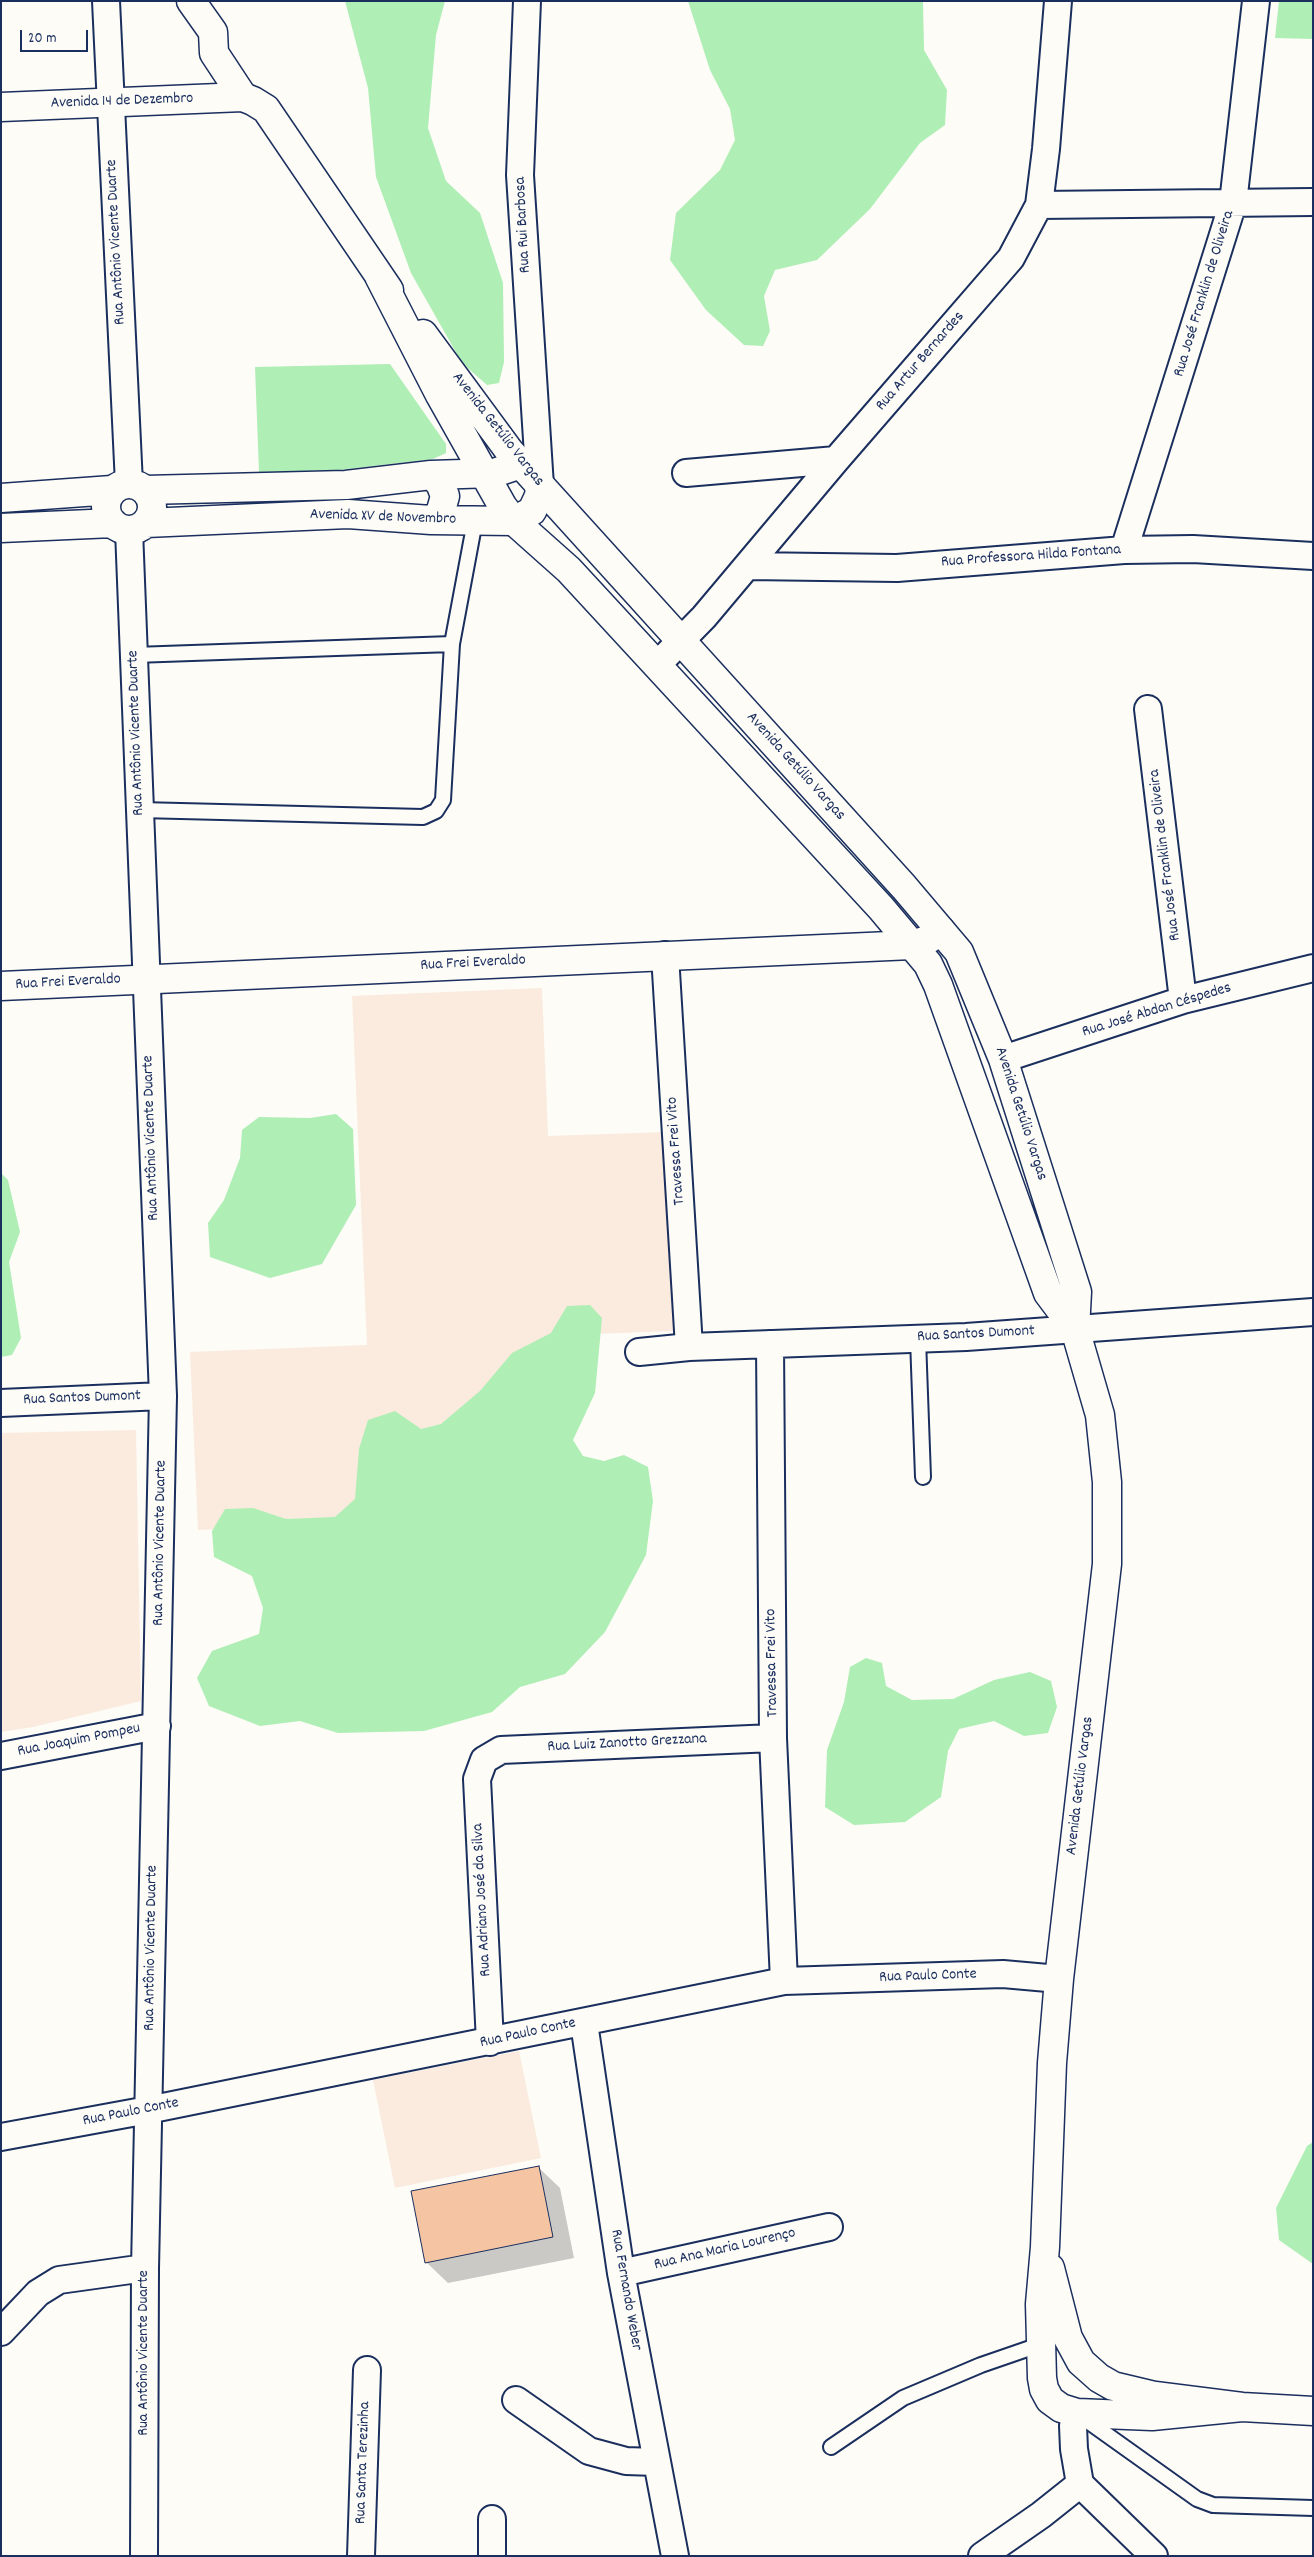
<!DOCTYPE html>
<html>
<head>
<meta charset="utf-8">
<style>
	body { margin:0 }
	#map { position:relative; width:1314px; height:2557px; overflow:hidden; background:#fdfcf7; font-family:Dekko,sans-serif }
	canvas { display:block }
	.frame { position:absolute; inset:0; border:2px solid #1b2f5e; pointer-events:none }
	.scale { position:absolute; left:20px; top:30px; width:68px; height:22px; box-sizing:border-box; border:2px solid #1b2f5e; border-top:0; padding-left:6px; font-size:15px; line-height:18px; white-space:nowrap; color:#1b2f5e; -webkit-text-stroke:4px #fdfcf7; paint-order:stroke }
</style>
</head>
<body>
<div id="map">
<canvas width="1314" height="2557"></canvas>
<div class="frame"></div>
<div class="scale">20 m</div>
</div>
<script>
const context = document.querySelector('canvas').getContext('2d');
context.lineJoin = 'round';
function fillPath(path, color) {
  context.fillStyle = color;
  context.fill(path, 'evenodd');
}
function poly(rows) {
  const path = new Path2D();
  for (const r of rows) {
    if (r.length === 3) {
      path.moveTo(r[0] + r[2], r[1]);
      path.arc(r[0], r[1], r[2], 0, 2 * Math.PI);
      continue;
    }
    path.moveTo(r[0], r[1]);
    for (let i = 2; i < r.length; i += 2) path.lineTo(r[i], r[i + 1]);
  }
  return path;
}
function trace(path, color, width, dash) {
  context.strokeStyle = color;
  context.lineWidth = width;
  context.lineCap = dash ? 'butt' : 'round';
  context.setLineDash(dash || []);
  context.stroke(path);
}
function label(font, color, halo, rows, align = 'center') {
  context.font = font + ' Dekko,sans-serif';
  context.lineWidth = 4;
  context.setLineDash([]);
  context.textBaseline = 'middle';
  context.strokeStyle = halo;
  context.fillStyle = color;
  for (const [text, x, y, turn = 0] of rows) {
    context.save();
    context.translate(x, y);
    context.rotate((+turn || 0) * Math.PI / 180);
    context.textAlign = isNaN(turn) ? turn : align;
    if (halo) context.strokeText(text, 0, 0);
    context.fillText(text, 0, 0);
    context.restore();
  }
}
fillPath(poly([
	[542,988,548,1136,665,1132,673,1331,593,1334,369,1523,198,1530,190,1352,367,1345,352,996],
	[136,1430,141,1701,33,1727,1,1732,1,1433],
	[519,2051,541,2158,395,2188,373,2080]
]), '#faebde');
fillPath(poly([
	[345,1,445,1,436,35,428,128,446,181,480,213,503,283,504,362,499,383,487,385,462,363,411,273,376,177,368,88],
	[688,1,923,1,924,50,947,90,945,125,920,143,870,209,817,260,775,270,764,296,770,331,763,346,744,345,706,310,670,260,676,213,720,170,735,140,730,109,710,70],
	[1279,1,1313,1,1313,39,1275,38],
	[390,364,446,444,446,453,433,459,339,470,259,472,255,367],
	[336,1114,353,1129,356,1205,322,1264,270,1278,210,1257,208,1223,224,1200,240,1158,242,1130,259,1117,310,1118],
	[1,1173,8,1180,20,1232,9,1262,21,1338,12,1355,1,1357],
	[590,1305,602,1318,595,1393,573,1440,583,1456,604,1461,624,1455,648,1467,653,1501,646,1555,605,1632,565,1674,520,1687,492,1712,424,1731,338,1733,300,1721,260,1726,209,1706,197,1678,212,1651,259,1634,263,1608,252,1576,214,1557,212,1531,225,1509,253,1508,286,1519,335,1517,355,1499,359,1449,368,1420,395,1411,421,1429,441,1424,480,1391,512,1353,551,1333,567,1306],
	[866,1658,882,1663,886,1686,912,1700,953,1699,994,1680,1030,1672,1051,1681,1057,1707,1048,1733,1024,1736,994,1721,959,1729,948,1751,941,1797,905,1822,854,1825,825,1807,827,1750,844,1702,850,1667],
	[1313,2142,1313,2264,1279,2240,1276,2208,1307,2146]
]), '#afeeb5');
fillPath(poly([
	[538,2167,560,2188,574,2258,448,2283,426,2262]
]), '#0003');
const building = poly([
	[539,2166,553,2237,425,2263,411,2191,539,2166]
]);
fillPath(building, '#f4c4a3');
trace(building, '#1b2f5e', 1);
const lane = poly([
	[452,644,475,521],
	[134,655,452,644,443,800,436,811,423,817,140,810],
	[918,1339,923,1477],
	[1082,2417,1197,2499,1213,2505,1313,2508],
	[831,2447,903,2398,981,2365,1039,2345]
]);
const street = poly([
	[106,1,129,484],
	[527,1,520,175,540,486],
	[1039,205,1313,202],
	[686,473,836,460],
	[129,530,163,1396,145,2268,144,2556],
	[1124,550,1233,203,1256,1],
	[748,566,897,568,1124,550,1193,549,1313,556],
	[657,665,704,617,836,460,1011,258,1039,205,1046,149,1058,1],
	[1148,709,1183,1000],
	[665,955,689,1347],
	[1003,1059,1183,1000,1313,968],
	[770,1344,773,1738,784,1981],
	[639,1352,689,1347,966,1337,1313,1312],
	[1,1403,163,1396],
	[1,1756,157,1726],
	[584,2023,621,2273,675,2556],
	[490,2042,477,1779,484,1760,501,1750,773,1738],
	[1,2137,148,2110,784,1981,1003,1974,1059,1979],
	[621,2273,829,2227],
	[1,2332,38,2293,59,2280,145,2268],
	[516,2400,589,2451,626,2461,656,2462],
	[1077,2413,1073,2426,1074,2449,1080,2484,1154,2556],
	[361,2556,367,2370],
	[492,2556,492,2519],
	[982,2556,1041,2515,1080,2484]
]);
const secondary = poly([
	[191,1,213,32,214,53,243,97],
	[431,475,440,483,445,496,440,514,431,520],
	[129,507,23],
	[145,490,346,485,431,475,494,473,521,464],
	[1,498,112,490],
	[146,523,348,514,431,520,514,521,532,511,539,496,540,486],
	[1,528,113,523],
	[1,986,912,945,927,940,941,931]
]);
const primary = poly([
	[1,107,243,97,253,101,266,109,389,290],
	[379,276,440,395,503,507,514,521,569,570,881,908,928,964,938,985,1048,1293,1075,1329,1100,1415,1107,1482,1107,1564,1059,1979,1052,2063,1045,2247,1040,2304,1042,2378,1044,2389,1050,2400,1061,2408,1077,2413,1152,2416,1242,2407],
	[423,334,510,452,904,887,959,952,1003,1059,1077,1292,1075,1329],
	[1050,2268,1068,2338,1081,2362,1099,2378,1113,2386,1155,2396,1242,2407,1313,2411]
]);
trace(lane, '#1b2f5e', 18);
trace(street, '#1b2f5e', 30);
trace(secondary, '#1b2f5e', 31);
trace(primary, '#1b2f5e', 31);
trace(lane, '#fdfcf7', 14);
trace(street, '#fdfcf7', 26);
trace(secondary, '#fdfcf7', 28);
trace(primary, '#fdfcf7', 28);
label('16px', '#1b2f5e', '#fdfcf7', [
	["Avenida 14 de Dezembro",122,102,-2],
	["Rua Rui Barbosa",524,225,-93],
	["Rua Antônio Vicente Duarte",117,242,-93],
	["Rua José Franklin de Oliveira",1205,294,-73],
	["Rua Artur Bernardes",921,362,-49],
	["Avenida Getúlio Vargas",497,430,52],
	["Avenida XV de Novembro",383,518,2],
	["Rua Professora Hilda Fontana",1031,557,-4],
	["Rua Antônio Vicente Duarte",137,733,-92],
	["Avenida Getúlio Vargas",795,767,48],
	["Rua José Franklin de Oliveira",1166,855,-97],
	["Rua Frei Everaldo",473,964,-3],
	["Rua Frei Everaldo",68,983,-3],
	["Rua José Abdan Céspedes",1157,1011,-17],
	["Avenida Getúlio Vargas",1020,1114,72],
	["Rua Antônio Vicente Duarte",152,1138,-92],
	["Travessa Frei Vito",677,1151,-94],
	["Rua Santos Dumont",976,1335,-3],
	["Rua Santos Dumont",82,1399,-2],
	["Rua Antônio Vicente Duarte",161,1543,-89],
	["Travessa Frei Vito",773,1663,-91],
	["Rua Joaquim Pompeu",79,1741,-11],
	["Rua Luiz Zanotto Grezzana",627,1744,-3],
	["Avenida Getúlio Vargas",1081,1786,-83],
	["Rua Adriano José da Silva",483,1900,-93],
	["Rua Antônio Vicente Duarte",152,1948,-89],
	["Rua Paulo Conte",928,1977,-2],
	["Rua Paulo Conte",528,2034,-12],
	["Rua Paulo Conte",131,2113,-11],
	["Rua Ana Maria Lourenço",725,2250,-13],
	["Rua Fernando Weber",625,2290,80],
	["Rua Antônio Vicente Duarte",145,2353,-90],
	["Rua Santa Terezinha",364,2463,-88]
]);
</script>
</body>
</html>
